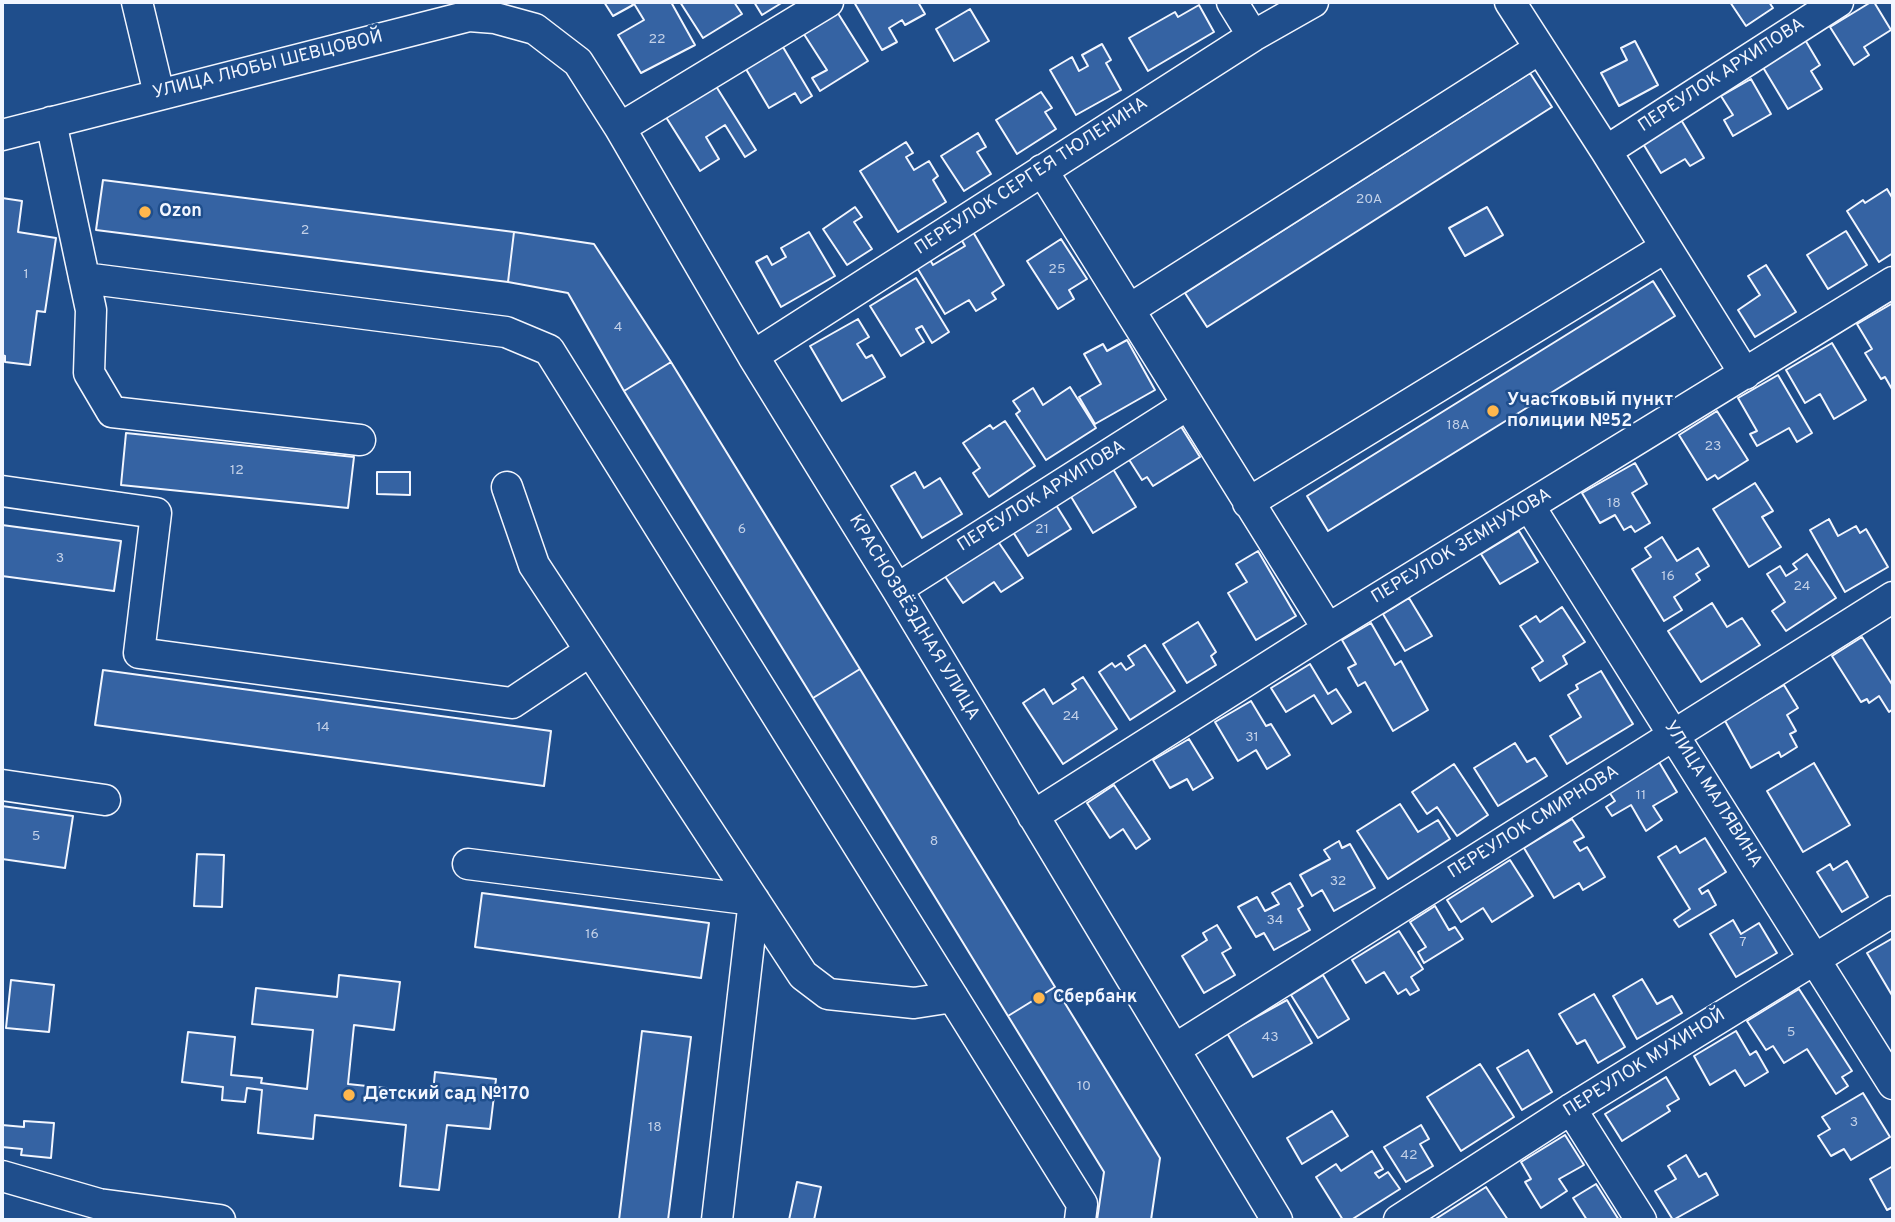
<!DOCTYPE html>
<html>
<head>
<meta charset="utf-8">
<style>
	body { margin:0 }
	#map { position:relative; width:1895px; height:1222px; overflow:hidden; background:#1f4e8c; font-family:Overpass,sans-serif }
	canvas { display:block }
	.frame { position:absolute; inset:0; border:4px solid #f2f6ff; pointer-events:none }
</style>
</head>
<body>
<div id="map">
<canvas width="1895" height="1222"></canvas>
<div class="frame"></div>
</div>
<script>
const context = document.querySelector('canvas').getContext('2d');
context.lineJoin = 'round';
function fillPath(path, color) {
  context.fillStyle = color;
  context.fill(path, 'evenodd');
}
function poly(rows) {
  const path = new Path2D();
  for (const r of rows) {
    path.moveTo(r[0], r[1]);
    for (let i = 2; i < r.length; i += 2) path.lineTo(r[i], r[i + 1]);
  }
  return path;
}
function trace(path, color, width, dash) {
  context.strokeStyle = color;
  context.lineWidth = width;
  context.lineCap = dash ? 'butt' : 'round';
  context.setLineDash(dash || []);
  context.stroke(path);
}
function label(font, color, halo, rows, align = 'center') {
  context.font = font + ' Overpass,sans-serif';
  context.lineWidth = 5;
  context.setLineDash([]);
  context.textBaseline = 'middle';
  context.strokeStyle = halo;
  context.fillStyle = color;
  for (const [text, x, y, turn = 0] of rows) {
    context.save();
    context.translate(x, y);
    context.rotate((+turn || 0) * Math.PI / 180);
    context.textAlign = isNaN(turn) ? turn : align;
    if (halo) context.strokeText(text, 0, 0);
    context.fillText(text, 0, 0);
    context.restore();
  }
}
const building = poly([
	[604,2,631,2,633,5,613,16,604,2],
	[633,2,671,2,695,45,641,73,618,35,644,20,633,2],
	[680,2,734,2,742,14,703,38,680,2],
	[754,2,783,2,762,15,754,2],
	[854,2,918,2,925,14,905,25,902,20,889,28,897,42,882,50,854,2],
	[1730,2,1769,2,1773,8,1746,26,1730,2],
	[1871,2,1874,2,1891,30,1864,47,1869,55,1854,65,1830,27,1871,2],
	[1199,5,1214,32,1148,71,1129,38,1175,12,1178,17,1199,5],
	[834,7,868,61,820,91,812,78,827,70,800,28,834,7],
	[970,9,989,41,954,61,936,29,970,9],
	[1804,38,1820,65,1811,71,1822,89,1788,109,1761,64,1804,38],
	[1635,41,1658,85,1619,106,1601,73,1627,60,1621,48,1635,41],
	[780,42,812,96,801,103,795,93,769,108,743,64,780,42],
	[1102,44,1111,60,1106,63,1121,90,1076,115,1050,70,1072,57,1079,71,1088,66,1082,55,1102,44],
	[1530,73,1552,107,1207,327,1185,293,1530,73],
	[1751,79,1771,114,1733,136,1724,120,1733,115,1721,96,1751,79],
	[714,83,756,150,745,157,725,125,706,137,719,159,700,171,664,114,714,83],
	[1041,92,1052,108,1045,112,1056,129,1017,154,996,120,1041,92],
	[1680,118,1704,158,1690,166,1685,159,1661,173,1642,142,1680,118],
	[978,133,986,147,977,152,991,174,964,191,941,156,978,133],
	[906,142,913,153,906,157,914,170,929,161,938,176,933,180,946,202,898,232,860,171,906,142],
	[103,180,514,232,508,282,96,230,103,180],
	[1887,189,1893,199,1893,253,1879,262,1847,211,1863,200,1865,203,1887,189],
	[2,198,22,201,18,232,56,238,45,312,37,311,30,365,5,362,5,356,2,355,2,198],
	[855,207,862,217,854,222,872,249,847,265,823,229,855,207],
	[1487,207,1503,235,1465,256,1449,228,1487,207],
	[1846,231,1867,265,1828,289,1807,255,1846,231],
	[514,232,594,244,671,362,624,391,568,293,508,282,514,232],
	[809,232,835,276,781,307,756,262,767,256,772,265,786,257,781,248,809,232],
	[973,232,1004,285,992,293,996,299,976,311,969,300,945,314,916,266,929,258,933,265,965,246,961,239,973,232],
	[1061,239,1087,279,1069,290,1074,299,1058,309,1027,261,1061,239],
	[1766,265,1796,312,1755,337,1738,310,1760,295,1748,276,1766,265],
	[916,278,949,332,932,343,922,326,916,329,924,342,901,356,870,306,916,278],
	[1653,281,1675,316,1328,531,1307,496,1653,281],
	[1893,303,1893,391,1885,377,1881,379,1865,353,1872,349,1857,324,1893,303],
	[858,319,869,337,857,344,866,358,872,355,885,377,842,401,810,346,858,319],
	[1127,340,1155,390,1095,424,1079,397,1101,384,1084,354,1103,344,1107,351,1127,340],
	[1832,343,1866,400,1834,419,1820,394,1805,403,1786,370,1832,343],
	[671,362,860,669,813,698,624,391,671,362],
	[1778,375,1812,433,1797,442,1789,428,1757,446,1750,434,1757,431,1738,398,1778,375],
	[1070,387,1096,428,1046,460,1016,414,1020,411,1013,401,1033,388,1043,405,1070,387],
	[1717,411,1748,460,1718,479,1715,475,1707,480,1679,435,1717,411],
	[1005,421,1035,466,989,497,973,473,980,468,963,443,990,425,993,429,1005,421],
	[1180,425,1200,457,1153,486,1147,477,1142,480,1128,458,1180,425],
	[126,433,354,457,348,508,121,485,126,433],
	[1635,463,1647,484,1632,493,1650,523,1635,532,1631,526,1624,530,1615,515,1600,523,1582,493,1635,463],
	[1113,469,1136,507,1093,533,1070,495,1113,469],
	[377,472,410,472,410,495,377,494,377,472],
	[915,472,924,488,940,478,962,514,922,538,891,486,915,472],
	[1755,483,1773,511,1762,517,1781,547,1749,567,1713,509,1755,483],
	[1056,505,1071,529,1028,556,1013,532,1056,505],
	[1829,519,1838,536,1856,526,1860,533,1866,529,1888,567,1845,592,1810,530,1829,519],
	[2,525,121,541,114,591,2,576,2,525],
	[1519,531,1538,562,1500,584,1481,554,1519,531],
	[995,537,1023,578,1001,592,994,582,963,603,942,572,995,537],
	[1662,537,1677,561,1698,548,1709,566,1696,574,1700,580,1674,597,1682,610,1664,621,1632,569,1651,557,1645,548,1662,537],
	[1258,551,1296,616,1256,640,1228,593,1247,582,1236,564,1258,551],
	[1807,554,1836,598,1786,631,1772,611,1785,602,1767,574,1780,566,1786,576,1797,569,1793,564,1807,554],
	[1409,598,1432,636,1405,651,1383,614,1409,598],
	[1712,603,1727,627,1742,618,1760,645,1701,682,1668,631,1712,603],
	[1562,607,1585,642,1563,656,1567,664,1540,681,1532,668,1543,661,1520,626,1536,616,1540,622,1562,607],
	[1198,622,1216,652,1211,656,1216,665,1187,683,1163,644,1198,622],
	[1371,623,1395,665,1401,661,1428,710,1393,731,1365,682,1358,686,1348,668,1356,664,1342,640,1371,623],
	[1862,637,1893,686,1893,709,1889,712,1879,696,1869,703,1867,699,1861,702,1832,656,1862,637],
	[1145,645,1175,691,1130,720,1099,672,1112,663,1115,667,1121,663,1126,670,1134,665,1128,656,1145,645],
	[1310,664,1328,694,1336,689,1351,712,1332,724,1314,695,1286,712,1271,688,1310,664],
	[860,669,1055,987,1008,1016,813,698,860,669],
	[103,670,551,731,544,786,95,725,103,670],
	[1601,671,1633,724,1567,764,1550,736,1581,717,1568,695,1578,689,1576,685,1601,671],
	[1083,677,1117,729,1063,764,1023,703,1044,689,1053,704,1076,689,1072,684,1083,677],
	[1784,685,1798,708,1787,715,1796,731,1790,734,1797,747,1781,757,1779,752,1751,768,1724,719,1784,685],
	[1251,701,1266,726,1271,724,1290,755,1267,769,1256,750,1238,761,1215,722,1251,701],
	[1189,739,1213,778,1193,790,1187,779,1170,788,1153,760,1189,739],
	[1515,743,1527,762,1535,758,1547,776,1498,806,1474,768,1515,743],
	[1659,762,1677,792,1653,806,1662,820,1646,831,1631,805,1612,816,1606,807,1615,801,1609,792,1659,762],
	[1814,763,1850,825,1803,852,1767,791,1814,763],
	[1454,764,1488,815,1457,836,1437,807,1427,814,1412,792,1454,764],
	[1114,785,1150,839,1136,849,1123,829,1110,838,1087,803,1114,785],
	[1400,804,1418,832,1438,820,1450,839,1388,879,1357,831,1400,804],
	[2,806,73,816,65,868,2,859,2,806],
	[1572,819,1584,837,1574,842,1580,851,1587,847,1605,877,1583,890,1579,883,1554,898,1524,848,1572,819],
	[1705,838,1726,872,1699,889,1702,894,1708,890,1716,905,1679,927,1674,920,1690,909,1658,857,1676,846,1680,853,1705,838],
	[1339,841,1342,848,1350,844,1375,888,1334,911,1322,890,1312,896,1300,875,1330,859,1324,850,1339,841],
	[197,854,224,855,222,907,194,906,197,854],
	[1510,860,1533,896,1492,922,1483,908,1461,922,1447,900,1510,860],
	[1847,861,1868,897,1842,912,1817,872,1830,864,1833,870,1847,861],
	[1290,883,1303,906,1298,909,1310,930,1274,950,1264,933,1256,937,1238,907,1257,897,1265,911,1279,904,1272,893,1290,883],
	[482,893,709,923,701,978,475,947,482,893],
	[1435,906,1449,930,1455,927,1463,939,1424,963,1418,952,1426,947,1410,922,1435,906],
	[1733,920,1741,934,1759,923,1777,953,1736,977,1710,934,1733,920],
	[1217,925,1231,948,1222,953,1235,975,1204,993,1182,956,1207,940,1203,933,1217,925],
	[1399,931,1423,969,1411,977,1419,990,1410,995,1406,989,1398,994,1384,972,1366,983,1352,960,1399,931],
	[1893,938,1893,997,1867,953,1893,938],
	[339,975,400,982,394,1030,354,1025,348,1084,433,1093,435,1072,496,1079,490,1129,447,1125,439,1190,400,1186,406,1125,315,1115,313,1139,258,1133,262,1090,247,1088,245,1102,222,1100,223,1087,182,1082,188,1032,235,1037,231,1075,262,1078,261,1083,307,1089,313,1030,252,1024,256,988,337,997,339,975],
	[1323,975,1349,1019,1318,1038,1291,995,1323,975],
	[1642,979,1657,1004,1672,996,1682,1013,1637,1039,1613,996,1642,979],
	[11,980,54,985,49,1032,6,1028,11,980],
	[1055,987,1160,1158,1151,1220,1097,1220,1104,1172,1008,1016,1055,987],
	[1799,989,1852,1071,1842,1077,1848,1086,1836,1094,1807,1049,1784,1063,1773,1046,1766,1050,1747,1021,1799,989],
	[1594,994,1625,1047,1598,1063,1585,1040,1577,1044,1559,1014,1594,994],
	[1287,1000,1312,1043,1253,1077,1227,1033,1287,1000],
	[642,1031,691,1037,668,1220,619,1220,642,1031],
	[1736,1031,1750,1055,1756,1051,1768,1072,1745,1086,1735,1070,1710,1085,1694,1056,1736,1031],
	[1528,1050,1552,1092,1522,1110,1497,1068,1528,1050],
	[1480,1064,1514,1117,1461,1151,1427,1097,1480,1064],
	[1666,1077,1679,1099,1667,1106,1670,1111,1622,1141,1605,1114,1666,1077],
	[1863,1093,1890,1137,1851,1160,1844,1149,1831,1156,1818,1136,1830,1129,1822,1117,1863,1093],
	[1332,1111,1348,1136,1302,1164,1287,1138,1332,1111],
	[24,1121,54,1123,51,1158,21,1155,22,1149,2,1147,2,1125,24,1127,24,1121],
	[1421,1125,1429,1139,1420,1144,1433,1166,1406,1182,1384,1147,1421,1125],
	[1565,1135,1584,1165,1559,1179,1567,1191,1541,1208,1525,1182,1531,1179,1521,1162,1565,1135],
	[1372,1151,1383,1169,1375,1173,1379,1178,1388,1172,1400,1189,1351,1220,1343,1220,1316,1177,1336,1164,1341,1171,1372,1151],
	[1686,1155,1699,1177,1706,1173,1718,1195,1673,1220,1655,1191,1676,1179,1668,1166,1686,1155],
	[1893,1166,1893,1207,1887,1210,1870,1179,1893,1166],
	[797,1182,821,1187,814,1220,789,1220,797,1182],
	[1596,1184,1619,1220,1587,1220,1573,1198,1596,1184],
	[1486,1187,1508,1220,1434,1220,1486,1187]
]);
fillPath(building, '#3563a3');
trace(building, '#f2f6ff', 2);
const minor = poly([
	[137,2,159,94],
	[1232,2,1253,36],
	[1510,2,1606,151,1745,374],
	[51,122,91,310,89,373,112,412,360,440],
	[620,128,828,2],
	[2,135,469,16,495,18,535,29,578,62,620,128,753,356,897,589,1277,1220],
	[1606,151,1838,2],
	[1042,170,1328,629],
	[84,278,506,332,549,350,1082,1204,1080,1220],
	[1130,309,1539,49],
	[753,356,1253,36,1313,2],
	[507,487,534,565,803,975,828,994,914,1003,953,997],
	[2,491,156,513,139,653,512,703,590,651],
	[1248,503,1666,247],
	[1530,507,1893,1084],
	[897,589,1187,405],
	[2,785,105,800],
	[1033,816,1328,629,1893,282],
	[468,864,754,900,717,1220],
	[1175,1049,1893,597],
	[1571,1109,1641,1220],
	[2,1176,99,1204,220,1220],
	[1399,1220,1571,1109,1893,911]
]);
trace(minor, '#f2f6ff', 33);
trace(minor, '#1f4e8c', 30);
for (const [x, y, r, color] of [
	[145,212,7,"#ffb74d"],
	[1493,411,7,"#ffb74d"],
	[1039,998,7,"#ffb74d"],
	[349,1095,7,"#ffb74d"]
]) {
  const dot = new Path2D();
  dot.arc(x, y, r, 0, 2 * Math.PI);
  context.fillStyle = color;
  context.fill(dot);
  trace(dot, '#1f4e8c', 2.5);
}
label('14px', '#c3d1e8', null, [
	["22",657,40],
	["20А",1369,200],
	["2",305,231],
	["25",1057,270],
	["1",26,275],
	["4",618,328],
	["18А",1458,426],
	["23",1713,447],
	["12",237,471],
	["18",1614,504],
	["6",742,530],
	["21",1042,530],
	["3",60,559],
	["16",1668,577],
	["24",1802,587],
	["24",1071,717],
	["14",323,728],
	["31",1252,738],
	["11",1641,796],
	["5",36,837],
	["8",934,842],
	["32",1338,882],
	["34",1275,921],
	["16",592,935],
	["7",1743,943],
	["5",1791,1033],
	["43",1270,1038],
	["10",1084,1087],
	["3",1854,1123],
	["18",655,1128],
	["42",1409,1156]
]);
label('18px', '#f2f6ff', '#1f4e8c', [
	["УЛИЦА ЛЮБЫ ШЕВЦОВОЙ",268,66,-14],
	["ПЕРЕУЛОК АРХИПОВА",1722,76,-33],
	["ПЕРЕУЛОК СЕРГЕЯ ТЮЛЕНИНА",1032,177,-33],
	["ПЕРЕУЛОК АРХИПОВА",1042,497,-32],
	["ПЕРЕУЛОК ЗЕМНУХОВА",1462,547,-31],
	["КРАСНОЗВЁЗДНАЯ УЛИЦА",913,618,59],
	["УЛИЦА МАЛЯВИНА",1712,795,58],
	["ПЕРЕУЛОК СМИРНОВА",1534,823,-32],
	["ПЕРЕУЛОК МУХИНОЙ",1645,1064,-32]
]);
label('bold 18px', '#f2f6ff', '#1f4e8c', [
	["Ozon",159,212],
	["Участковый пункт",1507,401],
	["полиции №52",1507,422],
	["Сбербанк",1053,998],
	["Детский сад №170",363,1095]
], 'left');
</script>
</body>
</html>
